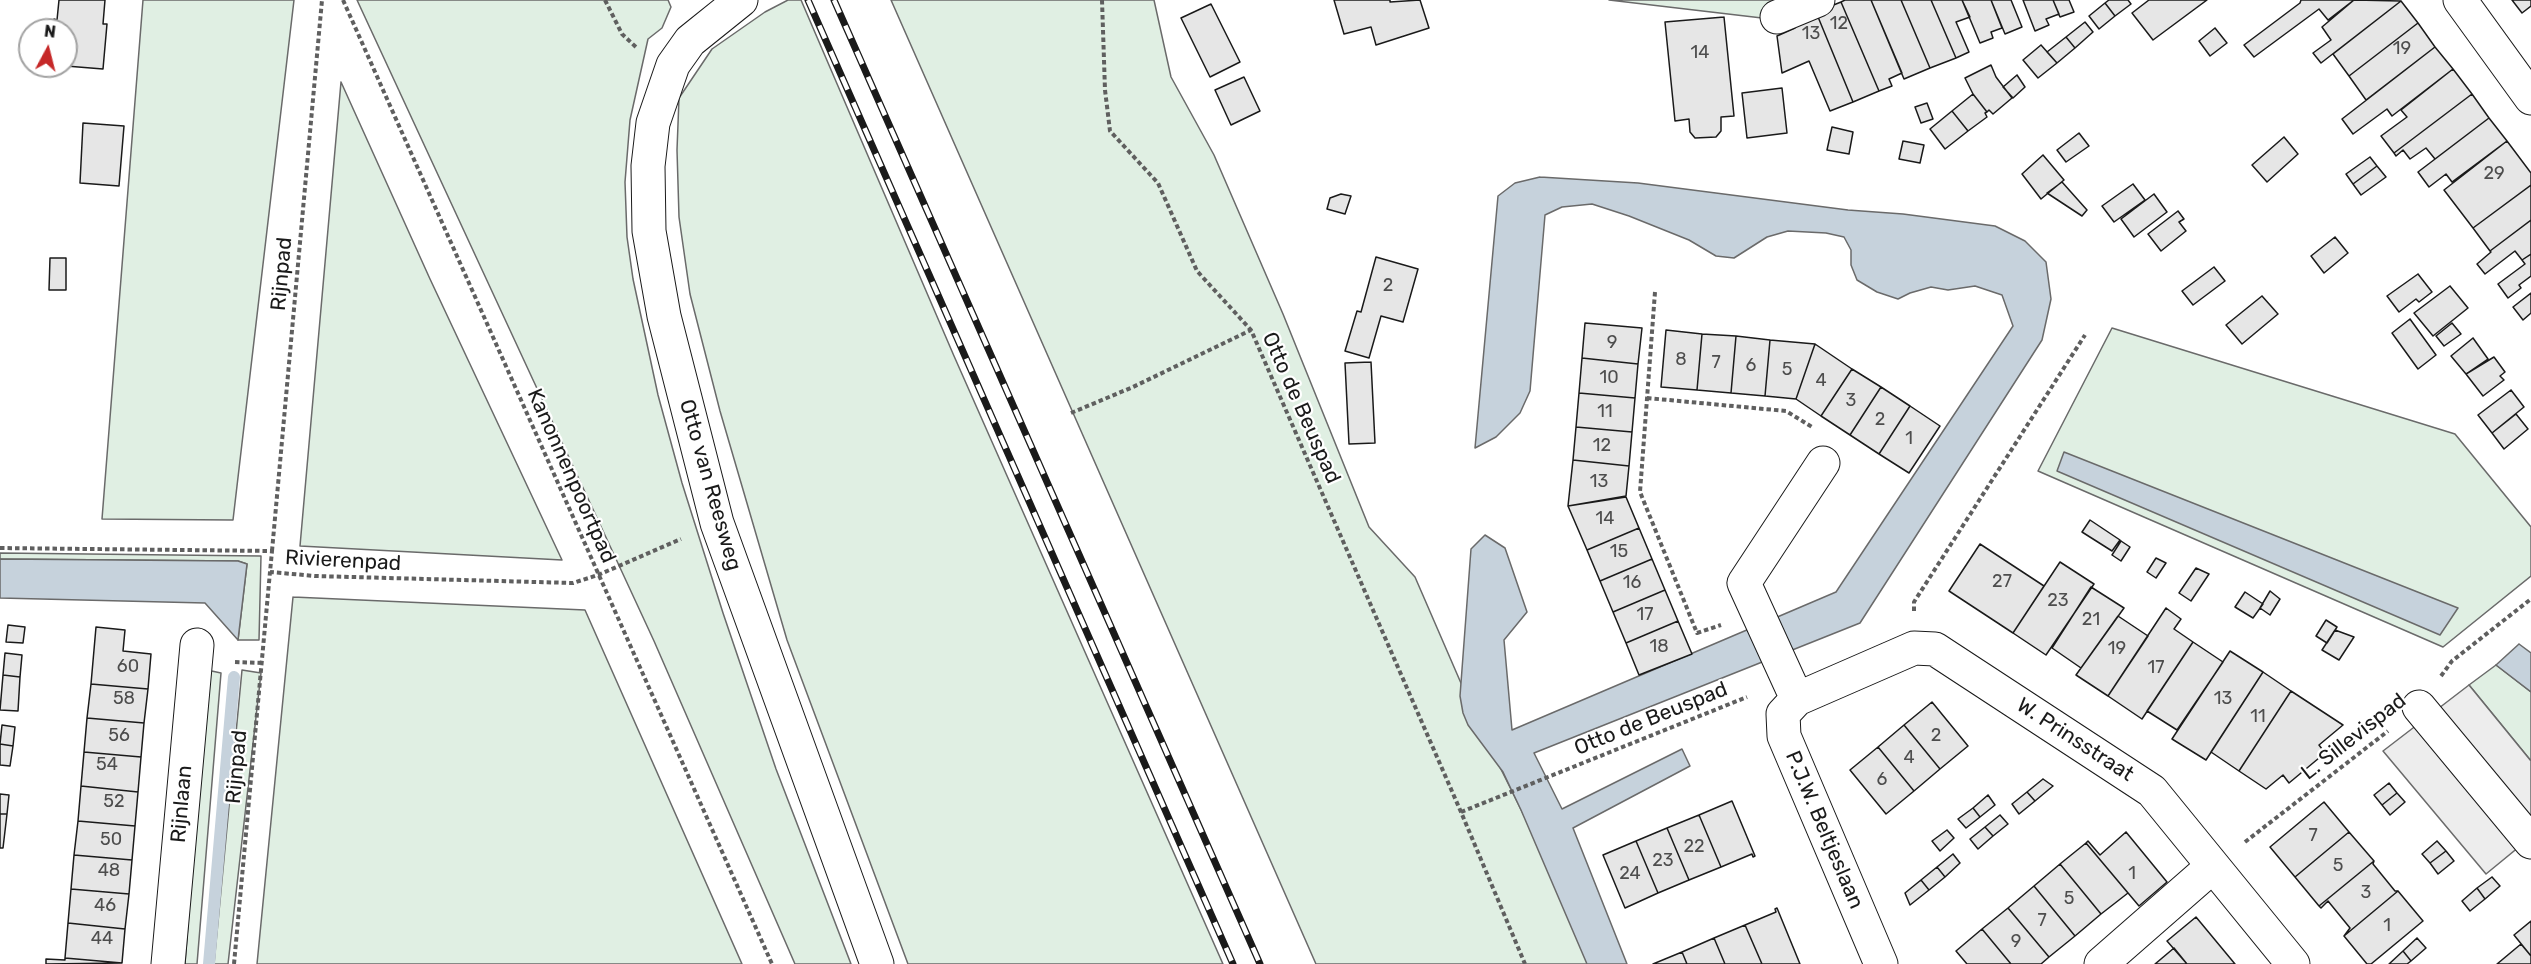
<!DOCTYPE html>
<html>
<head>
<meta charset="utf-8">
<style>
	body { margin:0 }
	#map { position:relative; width:2531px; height:964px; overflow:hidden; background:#fff; font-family:Rubik,sans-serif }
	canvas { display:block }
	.north { position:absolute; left:18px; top:18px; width:60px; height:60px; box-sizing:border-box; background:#fff; border:2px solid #a3a3a3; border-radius:50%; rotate:7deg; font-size:16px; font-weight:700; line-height:24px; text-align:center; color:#1a1a1a }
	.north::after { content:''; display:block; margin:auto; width:21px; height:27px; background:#c62828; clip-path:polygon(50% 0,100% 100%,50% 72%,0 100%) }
</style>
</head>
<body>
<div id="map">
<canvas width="2531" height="964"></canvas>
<div class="north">N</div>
</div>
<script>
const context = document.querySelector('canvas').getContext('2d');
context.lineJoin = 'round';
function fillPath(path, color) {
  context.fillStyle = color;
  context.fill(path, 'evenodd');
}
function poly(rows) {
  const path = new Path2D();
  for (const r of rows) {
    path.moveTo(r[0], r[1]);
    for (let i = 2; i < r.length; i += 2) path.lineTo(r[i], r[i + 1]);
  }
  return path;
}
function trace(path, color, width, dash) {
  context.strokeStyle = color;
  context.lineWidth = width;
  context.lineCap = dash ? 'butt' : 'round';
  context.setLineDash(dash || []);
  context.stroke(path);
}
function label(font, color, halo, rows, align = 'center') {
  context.font = font + ' Rubik,sans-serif';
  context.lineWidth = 4.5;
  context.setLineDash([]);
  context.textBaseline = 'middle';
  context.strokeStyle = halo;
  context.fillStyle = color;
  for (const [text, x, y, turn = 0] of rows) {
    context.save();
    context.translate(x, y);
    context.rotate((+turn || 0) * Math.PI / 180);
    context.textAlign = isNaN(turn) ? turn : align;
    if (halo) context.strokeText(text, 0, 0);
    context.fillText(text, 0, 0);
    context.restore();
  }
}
const green = poly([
	[143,0,294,0,233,520,102,519,143,0],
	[357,0,668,0,671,7,662,28,648,39,630,120,625,182,627,237,633,279,658,395,682,483,723,613,776,769,851,964,795,964,654,641,357,0],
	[788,0,801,0,954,356,1223,964,908,964,787,640,720,411,690,294,679,217,677,150,679,98,712,49,765,12,788,0],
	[891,0,1154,0,1171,77,1214,155,1283,314,1369,527,1415,577,1480,727,1559,886,1593,964,1316,964,891,0],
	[1609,0,1783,0,1762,18,1609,0],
	[341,82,430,279,562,560,300,546,341,82],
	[2112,328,2455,434,2531,527,2531,576,2443,647,2038,471,2112,328],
	[0,553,261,556,259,640,238,640,247,564,238,561,0,559,0,553],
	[293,597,585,610,742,964,257,964,293,597],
	[2496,665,2531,692,2531,761,2469,685,2496,665],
	[207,670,221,673,197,964,185,964,207,670],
	[242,670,261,673,228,964,214,964,242,670]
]);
fillPath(green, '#e0efe3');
trace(green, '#6a6a6a', 1.5);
const parking = poly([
	[2469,685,2531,761,2531,837,2486,874,2383,751,2469,685]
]);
fillPath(parking, '#ededed');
trace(parking, '#6a6a6a', 1.5);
const water = poly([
	[1540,177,1638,183,1848,210,1903,214,1995,226,2025,241,2046,262,2051,299,2042,340,1860,623,1534,753,1562,809,1682,749,1690,766,1573,828,1627,964,1587,964,1521,810,1503,772,1468,725,1463,713,1460,696,1471,549,1485,535,1505,548,1527,612,1504,640,1512,730,1836,592,2013,326,2002,295,1975,286,1948,290,1931,287,1910,293,1898,299,1877,292,1857,280,1851,265,1851,250,1844,237,1826,233,1788,231,1767,237,1734,258,1716,256,1689,240,1629,216,1592,204,1562,207,1545,215,1530,391,1520,413,1496,437,1475,448,1498,196,1515,183,1540,177],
	[2064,452,2458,608,2440,635,2057,471,2064,452],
	[0,559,238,561,247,564,238,640,205,603,0,598,0,559],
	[2519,644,2531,653,2531,692,2496,665,2519,644]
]);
fillPath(water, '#c6d2dc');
trace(water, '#6a6a6a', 1.5);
trace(poly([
	[209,964,234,677]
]), '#c6d2dc', 12);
const building = poly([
	[59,0,105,0,103,24,107,24,103,69,66,66,66,30,53,30,54,19,57,20,59,0],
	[1334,0,1390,0,1390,2,1420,0,1429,28,1376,45,1371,27,1344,34,1334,0],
	[1845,0,1871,0,1902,73,1889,79,1892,86,1879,91,1841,2,1845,0],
	[1871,0,1901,0,1930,68,1904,79,1871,0],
	[1901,0,1931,0,1956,58,1930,68,1901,0],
	[1931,0,1962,0,1970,17,1956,22,1969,52,1956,58,1931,0],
	[1962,0,1991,0,2002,28,1991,32,1993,38,1980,43,1962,0],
	[1991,0,2011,0,2022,27,2005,34,1991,0],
	[2023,0,2053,0,2059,14,2046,19,2049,25,2035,31,2023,0],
	[2053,0,2069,0,2074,12,2060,17,2053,0],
	[2109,0,2128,0,2131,4,2115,16,2105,3,2109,0],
	[2149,0,2207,0,2153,40,2132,13,2149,0],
	[2301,0,2354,0,2328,20,2319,9,2254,57,2244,45,2300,3,2301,0],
	[2354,0,2401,1,2321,63,2313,53,2331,40,2322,27,2354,0],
	[2512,0,2531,0,2531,6,2522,13,2512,0],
	[2401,1,2418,23,2349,76,2333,54,2401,1],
	[1841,2,1879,91,1853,102,1816,12,1841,2],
	[2105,3,2115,16,2099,29,2089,16,2105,3],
	[1211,4,1240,62,1210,77,1181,18,1211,4],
	[1816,12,1853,102,1830,111,1809,61,1782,73,1777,36,1795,28,1793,22,1816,12],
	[1724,17,1734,116,1721,117,1721,131,1716,137,1695,138,1690,132,1689,119,1675,121,1665,22,1724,17],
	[2085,22,2093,32,2075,48,2066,37,2085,22],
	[2418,23,2435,47,2366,100,2349,76,2418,23],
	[2215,28,2227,43,2210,56,2199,41,2215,28],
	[2066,37,2075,48,2057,63,2047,52,2066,37],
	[2041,45,2057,63,2038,78,2023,60,2041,45],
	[2435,47,2453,69,2392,116,2387,109,2353,134,2342,119,2435,47],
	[1991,65,1996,77,2012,98,1993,114,1989,110,1987,112,1973,94,1965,78,1991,65],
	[2453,69,2472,94,2394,153,2381,136,2407,117,2401,110,2453,69],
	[2017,75,2025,87,2013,98,2003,87,2017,75],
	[1244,77,1260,111,1231,125,1215,90,1244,77],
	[1782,88,1787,133,1747,138,1742,93,1782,88],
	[1973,94,1987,112,1985,113,1987,117,1968,131,1952,111,1973,94],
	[2472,94,2489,118,2435,159,2426,148,2410,159,2403,150,2396,156,2394,153,2472,94],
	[1927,103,1933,119,1921,123,1915,107,1927,103],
	[1952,111,1968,131,1945,149,1930,129,1952,111],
	[2489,118,2507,141,2452,182,2446,174,2429,187,2418,172,2489,118],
	[83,123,124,126,119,186,80,183,83,123],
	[1832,127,1853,132,1849,154,1827,150,1832,127],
	[2079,133,2089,146,2066,162,2057,150,2079,133],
	[2284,137,2298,154,2267,182,2252,165,2284,137],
	[1903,141,1924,145,1920,163,1899,159,1903,141],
	[2507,141,2531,173,2531,185,2473,228,2444,190,2507,141],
	[2043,155,2064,180,2041,199,2022,174,2043,155],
	[2370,157,2377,166,2353,184,2346,174,2370,157],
	[2377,166,2386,177,2361,195,2353,184,2377,166],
	[2062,182,2087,210,2082,216,2047,193,2062,182],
	[2133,184,2145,200,2114,222,2102,206,2133,184],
	[2531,185,2531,220,2490,251,2473,228,2531,185],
	[1341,194,1351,196,1345,214,1327,209,1330,198,1341,194],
	[2154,194,2167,212,2134,237,2121,219,2154,194],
	[2178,211,2184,219,2179,222,2186,231,2161,251,2148,234,2178,211],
	[2531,220,2531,254,2522,260,2515,251,2485,274,2477,264,2491,252,2490,251,2531,220],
	[2335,237,2348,253,2324,273,2311,256,2335,237],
	[2531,254,2531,276,2519,285,2521,288,2508,298,2498,284,2525,264,2522,260,2531,254],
	[1376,257,1418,269,1403,322,1381,316,1369,358,1345,351,1357,311,1361,312,1376,257],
	[50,258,66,258,66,290,49,290,50,258],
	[2214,267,2225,281,2193,305,2182,291,2214,267],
	[2418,274,2432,292,2419,302,2416,299,2399,312,2387,296,2418,274],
	[2450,286,2468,308,2433,336,2414,313,2450,286],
	[2531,293,2531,313,2523,320,2513,307,2531,293],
	[2262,296,2278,314,2242,344,2226,325,2262,296],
	[2410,319,2436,355,2418,369,2392,333,2410,319],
	[1585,323,1642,328,1638,364,1582,358,1585,323],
	[2452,323,2461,334,2444,346,2436,336,2452,323],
	[1666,330,1702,334,1697,390,1661,387,1666,330],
	[1702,334,1736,336,1731,393,1697,390,1702,334],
	[1736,336,1770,340,1765,396,1731,393,1736,336],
	[2473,338,2488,359,2466,374,2451,356,2473,338],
	[1770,340,1815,344,1796,399,1765,396,1770,340],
	[1815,344,1852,369,1821,416,1796,399,1815,344],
	[2494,357,2505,372,2500,376,2504,380,2483,396,2466,374,2494,357],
	[1582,358,1638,364,1635,398,1579,393,1582,358],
	[1371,362,1375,443,1349,444,1345,363,1371,362],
	[1852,369,1881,387,1850,435,1821,416,1852,369],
	[1881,387,1910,406,1879,454,1850,435,1881,387],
	[2511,390,2524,407,2492,433,2478,415,2511,390],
	[1579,393,1635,398,1632,432,1576,427,1579,393],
	[1910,406,1940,426,1909,473,1879,454,1910,406],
	[2516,414,2528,429,2504,449,2492,433,2516,414],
	[1576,427,1632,432,1629,466,1573,460,1576,427],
	[1573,460,1629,466,1626,496,1568,506,1573,460],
	[1626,497,1639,528,1587,550,1568,506,1626,497],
	[2090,520,2120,540,2112,551,2082,532,2090,520],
	[1639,528,1652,559,1600,581,1587,550,1639,528],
	[2121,541,2130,547,2121,561,2112,555,2121,541],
	[1980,544,2044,586,2013,633,1949,591,1980,544],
	[2156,558,2166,563,2156,578,2147,572,2156,558],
	[1652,559,1665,590,1613,612,1600,581,1652,559],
	[2060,562,2094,584,2046,655,2013,633,2060,562],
	[2196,568,2209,574,2191,601,2179,593,2196,568],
	[2091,587,2124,608,2081,668,2052,648,2091,587],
	[1665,590,1678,621,1626,643,1613,612,1665,590],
	[2270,591,2280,599,2270,615,2260,608,2270,591],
	[2245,592,2263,604,2253,618,2235,607,2245,592],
	[2166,608,2181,619,2174,629,2193,642,2142,719,2108,696,2166,608],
	[2118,616,2148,636,2108,696,2076,675,2118,616],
	[2326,620,2337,627,2327,643,2316,636,2326,620],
	[1678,621,1692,654,1639,675,1626,643,1678,621],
	[8,625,25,627,23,643,6,642,8,625],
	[96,627,125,630,123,651,151,654,148,689,91,684,96,627],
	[2335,630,2354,637,2339,660,2322,650,2335,630],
	[2193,642,2223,662,2177,730,2147,711,2193,642],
	[2230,651,2263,672,2206,760,2172,739,2230,651],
	[5,653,22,655,20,677,3,675,5,653],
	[2263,672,2291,691,2239,771,2211,752,2263,672],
	[3,675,20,677,18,711,0,710,3,675],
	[91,684,148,689,144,723,87,718,91,684],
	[2291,691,2343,725,2319,745,2325,753,2289,783,2283,775,2266,789,2239,771,2291,691],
	[1932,702,1968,746,1940,769,1904,725,1932,702],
	[87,718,144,723,141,757,84,752,87,718],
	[2,725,15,727,13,746,0,744,2,725],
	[1904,725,1940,769,1914,791,1878,747,1904,725],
	[0,744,13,746,10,766,0,765,0,744],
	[1878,747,1914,791,1886,814,1850,770,1878,747],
	[84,752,141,757,138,792,81,786,84,752],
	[2043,779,2053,786,2035,801,2027,792,2043,779],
	[2389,783,2397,793,2382,805,2374,795,2389,783],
	[81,786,138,792,135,826,78,821,81,786],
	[2027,792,2035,801,2019,814,2012,804,2027,792],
	[2397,793,2405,802,2390,815,2382,805,2397,793],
	[0,794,9,795,7,814,0,814,0,794],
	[1988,795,1995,805,1980,817,1973,808,1988,795],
	[1732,801,1755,856,1753,857,1752,854,1721,867,1699,815,1732,801],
	[2324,802,2349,832,2295,877,2270,847,2324,802],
	[1973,808,1980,817,1966,828,1958,819,1973,808],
	[0,814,7,814,3,848,0,848,0,814],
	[1699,815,1721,867,1689,880,1667,828,1699,815],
	[2000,815,2008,824,1993,836,1985,827,2000,815],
	[78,821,135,826,132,860,74,855,78,821],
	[1985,827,1993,836,1978,849,1970,839,1985,827],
	[1667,828,1689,880,1658,893,1636,841,1667,828],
	[1947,830,1954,838,1940,851,1932,841,1947,830],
	[2126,832,2167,882,2139,906,2086,843,2088,841,2100,855,2126,832],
	[2349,832,2374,861,2319,906,2295,877,2349,832],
	[1636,841,1658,893,1625,908,1603,855,1636,841],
	[2437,841,2446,851,2430,863,2422,854,2437,841],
	[2086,843,2128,893,2101,914,2060,864,2086,843],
	[2446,851,2454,861,2438,874,2430,863,2446,851],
	[1953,854,1960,863,1945,877,1937,867,1953,854],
	[74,855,132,860,129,894,71,889,74,855],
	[2374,861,2373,864,2395,891,2398,891,2344,936,2350,928,2328,901,2321,908,2319,906,2374,861],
	[2060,864,2101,914,2075,936,2034,886,2060,864],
	[1937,867,1945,877,1929,890,1921,880,1937,867],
	[2492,877,2500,886,2485,899,2477,888,2492,877],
	[1921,880,1929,890,1910,905,1905,893,1921,880],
	[2034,886,2075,936,2049,957,2008,908,2034,886],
	[2477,888,2485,899,2470,911,2462,901,2477,888],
	[71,889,129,894,125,929,68,923,71,889],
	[2398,891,2423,921,2371,964,2367,964,2344,936,2398,891],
	[1777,908,1800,964,1762,964,1745,925,1776,912,1775,909,1777,908],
	[2008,908,2049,957,2041,964,2011,964,1982,929,2008,908],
	[2196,917,2235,964,2187,964,2167,941,2196,917],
	[2531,921,2531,956,2514,935,2531,921],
	[68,923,125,929,122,963,65,958,68,923],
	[1745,925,1762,964,1725,964,1714,938,1745,925],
	[1982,929,2011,964,1967,964,1956,951,1982,929],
	[1714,938,1725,964,1687,964,1682,952,1714,938],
	[2417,938,2426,948,2411,961,2403,951,2417,938],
	[2521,944,2531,956,2531,964,2497,964,2521,944],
	[2174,948,2187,964,2155,964,2174,948],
	[2403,951,2411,961,2407,964,2389,964,2403,951],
	[1682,952,1687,964,1653,964,1682,952],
	[65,958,122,963,46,964,46,959,65,960,65,958]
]);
fillPath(building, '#e6e6e6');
trace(building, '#1a1a1a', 1.5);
const street = poly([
	[2460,0,2531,98],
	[1777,17,1818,0],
	[1797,699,1744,583,1823,463],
	[2419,707,2531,842],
	[168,964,197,645],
	[1881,964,1784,736,1783,714,1797,699,1914,648,1935,649,2152,791,2293,964],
	[2101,964,2213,866]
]);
const secondary = poly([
	[741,0,690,41,673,65,653,123,648,166,649,231,664,316,717,523,877,964]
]);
trace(street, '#1a1a1a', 35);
trace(secondary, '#1a1a1a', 35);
trace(poly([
	[343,0,772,964],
	[605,0,622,34,637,48],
	[1102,0,1105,90,1110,131,1158,183,1197,271,1251,330,1461,812,1525,964],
	[1655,292,1640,492,1697,633,1721,625],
	[1647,398,1786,411,1812,427],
	[1071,413,1133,387,1251,330],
	[0,548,272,551,270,572,315,576,573,583,598,575,681,539],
	[272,551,322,0],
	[1914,611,1914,602,2085,335],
	[235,662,262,663],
	[2441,676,2452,661,2531,599],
	[1461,812,1747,697],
	[2245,842,2388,731],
	[234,964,270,572]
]), '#5f5f5f', 4, [4.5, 3]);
trace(street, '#fff', 33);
trace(secondary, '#fff', 33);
const rail = poly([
	[808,0,1233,964],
	[834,0,1260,964]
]);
trace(rail, '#1a1a1a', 7);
trace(rail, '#fff', 4.5, [14]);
label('18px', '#4d4d4d', null, [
	["12",1839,24],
	["13",1811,34],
	["19",2402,49],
	["14",1700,53],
	["29",2494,174],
	["2",1388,286],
	["9",1612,343],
	["8",1681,360],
	["7",1716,363],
	["6",1751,366],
	["5",1787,370],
	["10",1609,378],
	["4",1821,381],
	["3",1851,401],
	["11",1605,412],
	["2",1880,420],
	["1",1909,439],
	["12",1602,446],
	["13",1599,482],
	["14",1605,519],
	["15",1619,552],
	["27",2002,582],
	["16",1632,583],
	["23",2058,601],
	["17",1645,615],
	["21",2091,620],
	["18",1659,647],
	["19",2117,649],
	["60",128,667],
	["17",2156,668],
	["58",124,699],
	["13",2223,699],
	["11",2258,717],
	["56",119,736],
	["2",1936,736],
	["4",1909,758],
	["54",107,765],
	["6",1882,780],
	["52",114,802],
	["7",2313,836],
	["50",111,840],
	["22",1694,847],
	["23",1663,861],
	["5",2338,866],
	["48",109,871],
	["24",1630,874],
	["1",2132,874],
	["3",2366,893],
	["5",2069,899],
	["46",105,906],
	["7",2042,921],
	["1",2387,926],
	["44",102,939],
	["9",2016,942]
]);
label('21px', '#1a1a1a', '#fff', [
	["Rijnpad",282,274,-85],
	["Otto de Beuspad",1301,408,66],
	["Kanonnenpoortpad",571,476,66],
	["Otto van Reesweg",710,485,74],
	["Rivierenpad",343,561,3],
	["Otto de Beuspad",1651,719,-22],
	["L. Sillevispad",2354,737,-38],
	["W. Prinsstraat",2075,740,33],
	["Rijnpad",237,767,-85],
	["Rijnlaan",182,804,-85],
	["P.J.W. Beltjeslaan",1824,830,67]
]);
</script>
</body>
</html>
